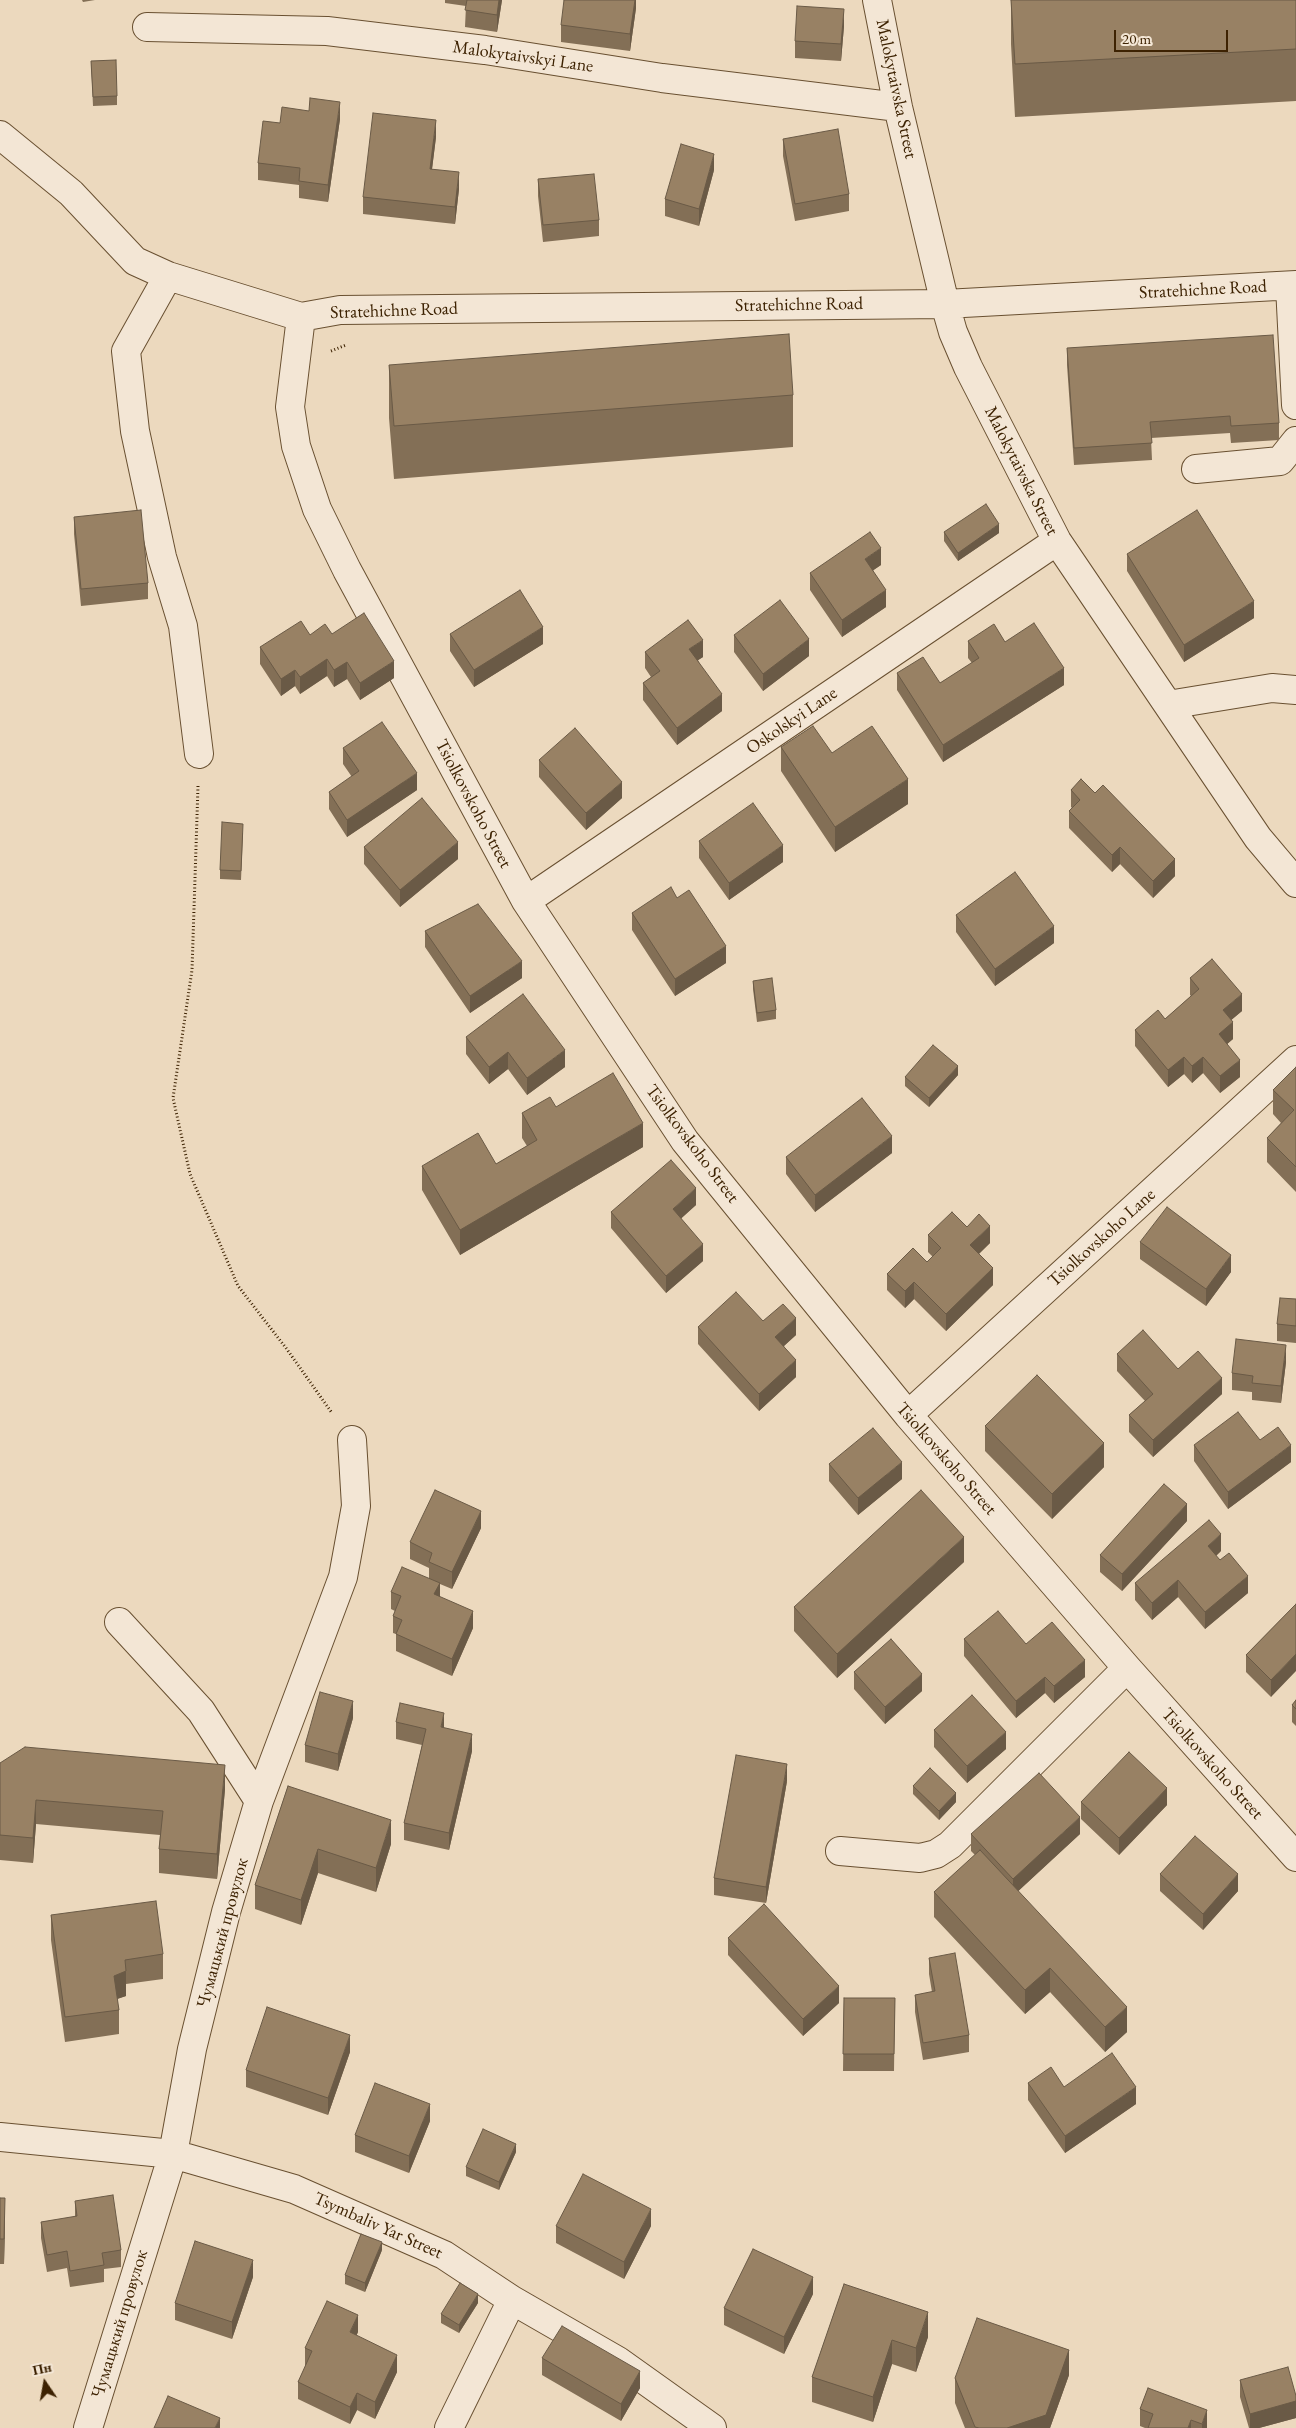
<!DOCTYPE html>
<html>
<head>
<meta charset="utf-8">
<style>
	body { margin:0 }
	#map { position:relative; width:1296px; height:2428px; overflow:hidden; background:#ecd9be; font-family:"EB Garamond",serif }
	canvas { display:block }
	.north { position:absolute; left:20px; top:2358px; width:50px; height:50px; -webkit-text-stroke:4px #f3e6d5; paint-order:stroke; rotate:348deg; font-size:14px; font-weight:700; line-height:20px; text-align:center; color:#3d2202 }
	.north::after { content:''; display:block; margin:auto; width:18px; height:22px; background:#3d2202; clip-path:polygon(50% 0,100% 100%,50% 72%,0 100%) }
	.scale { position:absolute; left:1114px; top:30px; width:114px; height:22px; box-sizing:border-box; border:2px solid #3d2202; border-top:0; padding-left:6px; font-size:15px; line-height:18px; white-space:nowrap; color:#3d2202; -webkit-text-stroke:4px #f3e6d5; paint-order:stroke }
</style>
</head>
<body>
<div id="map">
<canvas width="1296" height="2428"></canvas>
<div class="north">Пн</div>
<div class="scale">20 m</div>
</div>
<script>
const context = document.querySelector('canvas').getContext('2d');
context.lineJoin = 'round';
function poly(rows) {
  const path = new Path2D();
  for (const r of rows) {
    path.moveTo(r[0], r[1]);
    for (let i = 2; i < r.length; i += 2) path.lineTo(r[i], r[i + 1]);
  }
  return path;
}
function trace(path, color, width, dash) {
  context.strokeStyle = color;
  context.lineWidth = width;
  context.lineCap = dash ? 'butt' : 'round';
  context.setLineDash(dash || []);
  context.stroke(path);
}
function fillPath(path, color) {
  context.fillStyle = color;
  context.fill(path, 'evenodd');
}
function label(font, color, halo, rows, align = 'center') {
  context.font = font + ' "EB Garamond",serif';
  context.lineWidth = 4;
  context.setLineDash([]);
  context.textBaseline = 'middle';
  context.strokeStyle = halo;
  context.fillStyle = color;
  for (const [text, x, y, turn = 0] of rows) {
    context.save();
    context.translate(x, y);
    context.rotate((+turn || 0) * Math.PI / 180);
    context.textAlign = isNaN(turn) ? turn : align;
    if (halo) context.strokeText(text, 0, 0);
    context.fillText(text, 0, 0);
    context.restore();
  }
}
const minor = poly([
	[877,0,898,107,945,304,953,332,968,367,1057,541,1258,838,1296,883],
	[147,27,327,31,485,50,662,78,898,107],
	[0,135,71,193,135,261,168,276,301,317,340,310,945,304,1296,285],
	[168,276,126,351,135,431,162,557,183,626,199,754],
	[1290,286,1296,405],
	[301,317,290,407,296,446,317,509,347,570,526,901,685,1141,908,1415,1127,1668,1296,1857],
	[1196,469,1280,461,1296,441],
	[1168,705,1272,688,1296,690],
	[526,901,1057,541],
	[908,1415,1296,1060],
	[119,1622,201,1711,259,1801],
	[840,1851,920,1858,936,1854,950,1845,1127,1668],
	[0,2137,173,2154,294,2189,444,2255,512,2300,618,2361,712,2428],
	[88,2428,173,2154,192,2049,226,1912,259,1801,343,1577,356,1506,352,1440],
	[449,2428,512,2300]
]);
trace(minor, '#695031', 30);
trace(poly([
	[331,351,346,345],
	[198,786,192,970,173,1098,190,1174,238,1286,286,1348,332,1413]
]), '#3d2202', 3, [1, 2.5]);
trace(minor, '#f3e6d5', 28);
fillPath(poly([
	[82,0,95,0,83,2],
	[445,0,502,0,497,32,465,27,466,6,445,3],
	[636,0,636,8,630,51,561,42,561,25],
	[1011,0,1296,0,1296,101,1015,117,1011,44],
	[844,26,841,61,795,58,795,41],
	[91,61,117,96,117,105,93,106],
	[340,119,328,202,299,198,299,185,258,180,258,163,280,123],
	[436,137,432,169,459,189,455,224,363,214,363,197],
	[783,139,849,194,849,211,795,221,783,156],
	[714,170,699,226,665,216,665,199],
	[538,179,599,220,599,236,543,242,538,196],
	[1067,348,1279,423,1279,440,1231,443,1230,433,1151,438,1152,460,1074,465,1067,365],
	[389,365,793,395,793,447,394,479,389,418],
	[74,517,148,583,148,599,81,606,74,534],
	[944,532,999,533,958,561,944,541],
	[1127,554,1254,618,1184,662,1127,571],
	[881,565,873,570,886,607,842,637,810,590,810,573],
	[332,634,394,678,360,700,347,679,334,687,327,676,300,694,295,686,281,696,260,664,260,647,310,635],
	[450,634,543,644,474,687,450,651],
	[734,635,809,656,763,691,734,652],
	[968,641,1005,642,1064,685,943,762,897,690,897,673,940,683,972,663,968,658],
	[645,652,703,657,698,660,722,711,677,745,643,700,643,683,651,677,645,668],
	[781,747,832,753,908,804,835,852,781,771],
	[343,748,417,790,347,837,329,809,329,792,352,777,343,764],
	[539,760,622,798,586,830,539,777],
	[1071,790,1095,793,1175,876,1153,898,1120,864,1112,872,1069,828,1069,811,1072,808,1071,807],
	[243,832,241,880,220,879,220,870],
	[699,841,783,862,729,900,699,858],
	[364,847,458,859,400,907,364,864],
	[677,898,726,963,675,996,632,930,632,913],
	[956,915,1054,943,995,986,956,932],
	[425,931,522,978,470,1013,425,947],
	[1190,978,1242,1011,1231,1020,1233,1039,1227,1044,1240,1077,1220,1093,1203,1073,1192,1083,1184,1074,1168,1087,1135,1046,1135,1030,1165,1019,1191,996,1190,995],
	[753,981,776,1010,776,1019,757,1022,753,989],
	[466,1037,565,1067,527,1095,508,1069,489,1084,466,1054],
	[1296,1067,1296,1192,1267,1162,1267,1138,1281,1123,1273,1114,1273,1090],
	[958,1075,929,1107,905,1086,905,1077],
	[556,1107,643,1147,460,1255,422,1190,422,1166,496,1164,527,1146,522,1138,522,1113],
	[892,1153,815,1212,786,1174,786,1157],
	[696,1205,681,1218,703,1261,666,1293,611,1228,611,1212],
	[967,1227,990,1243,979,1254,993,1285,946,1331,914,1299,905,1308,887,1290,887,1274,927,1262,933,1257,928,1252,928,1235],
	[1140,1242,1231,1272,1206,1306,1140,1259],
	[1296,1299,1296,1343,1277,1341,1277,1324],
	[763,1321,796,1335,784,1346,796,1377,759,1411,698,1344,698,1327],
	[1117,1354,1178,1369,1222,1394,1153,1457,1129,1432,1129,1415,1145,1401,1117,1371],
	[1286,1362,1281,1403,1252,1400,1252,1392,1232,1390,1232,1373],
	[985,1426,1104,1467,1052,1519,985,1451],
	[1194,1445,1291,1462,1228,1509,1194,1461],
	[829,1464,902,1479,858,1515,829,1481],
	[1187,1521,1122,1591,1100,1572,1100,1555],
	[481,1528,452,1589,440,1584,440,1597,473,1628,452,1676,396,1651,396,1634,393,1633,393,1616,395,1611,391,1609,391,1592,429,1579,429,1568,410,1559,410,1542],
	[1221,1551,1216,1556,1248,1593,1205,1629,1178,1597,1152,1620,1135,1600,1135,1583],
	[964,1562,837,1678,794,1631,794,1607],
	[1296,1604,1271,1697,1246,1672,1246,1655],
	[964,1639,1026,1644,1085,1677,1054,1703,1045,1693,1016,1718,964,1656],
	[854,1672,922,1691,885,1724,854,1689],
	[1296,1700,1296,1726,1292,1722,1292,1705],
	[353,1718,338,1771,305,1762,305,1745],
	[396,1722,444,1728,472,1751,449,1850,404,1840,404,1823,422,1745,396,1739],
	[934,1730,1006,1749,967,1783,934,1747],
	[0,1763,225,1789,217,1879,159,1873,159,1849,160,1835,36,1824,33,1863,0,1860],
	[787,1781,766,1903,714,1895,714,1878],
	[288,1786,391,1844,376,1892,318,1873,301,1925,255,1909,255,1885],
	[913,1786,956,1802,939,1820,913,1794],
	[1081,1802,1167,1805,1119,1855,1081,1819],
	[971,1834,1080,1834,1018,1891,1127,2032,1105,2052,1050,1992,1025,2014,934,1917,934,1892,975,1855,971,1851],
	[1160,1874,1238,1891,1203,1930,1160,1891],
	[51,1915,163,1954,163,1979,126,1984,126,1996,117,1999,119,2010,119,2034,65,2042,51,1940],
	[728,1938,839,2003,803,2036,728,1955],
	[929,1958,969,2035,969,2052,923,2060,915,2012,915,1995,932,1992,929,1974],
	[844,1998,895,1998,894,2071,843,2071],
	[350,2052,328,2115,246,2087,246,2070],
	[1028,2083,1136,2104,1065,2153,1028,2100],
	[430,2121,409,2173,355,2152,355,2135],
	[516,2152,499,2190,466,2176,466,2167],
	[0,2198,5,2223,4,2264,0,2264],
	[75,2201,121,2250,121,2267,104,2269,104,2282,70,2287,67,2268,47,2272,41,2238,41,2222,75,2217],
	[556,2226,651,2226,624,2279,556,2243],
	[382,2250,365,2292,345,2284,345,2275],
	[253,2277,232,2339,175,2320,175,2303],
	[844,2284,928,2337,916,2372,892,2364,873,2422,812,2402,812,2377],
	[813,2294,784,2354,724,2325,724,2308],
	[478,2303,459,2333,441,2323,441,2314],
	[358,2332,356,2336,397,2372,375,2419,357,2410,350,2424,298,2399,298,2382,306,2365,305,2365,305,2348],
	[542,2358,640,2388,621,2421,542,2375],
	[1069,2375,1050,2428,965,2428,955,2403,955,2378],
	[1240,2380,1296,2396,1296,2418,1259,2428,1249,2428,1240,2397],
	[1148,2388,1207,2427,1207,2428,1145,2428,1140,2426,1140,2409]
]), '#836f56');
fillPath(poly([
	[499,0,502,0,497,32,497,15],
	[635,0,636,0,636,8,630,51,630,34],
	[844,9,844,26,841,61,841,44],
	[340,102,340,119,328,202,328,185],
	[436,120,436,137,430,185,430,169],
	[714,154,714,170,699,226,699,209],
	[459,172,459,189,455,224,455,207],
	[999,524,999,533,958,561,958,553],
	[881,548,881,565,865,576,865,559],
	[886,590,886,607,842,637,842,620],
	[1254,601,1254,618,1184,662,1184,645],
	[543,627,543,644,474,687,474,670],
	[809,639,809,656,763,691,763,674],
	[703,640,703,657,689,666,689,649],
	[327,659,327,676,300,694,300,677],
	[394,661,394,678,360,700,360,683],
	[347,662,347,679,334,687,334,670],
	[1064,668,1064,685,943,762,943,745],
	[295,670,295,686,281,696,281,679],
	[722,694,722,711,677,745,677,728],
	[417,773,417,790,347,837,347,820],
	[908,779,908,804,835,852,835,827],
	[622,782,622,798,586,830,586,813],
	[458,842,458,859,400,907,400,890],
	[783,845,783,862,729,900,729,883],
	[1120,847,1120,864,1112,872,1112,855],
	[1175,859,1175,876,1153,898,1153,881],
	[1054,926,1054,943,995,986,995,969],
	[726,946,726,963,675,996,675,979],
	[522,961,522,978,470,1013,470,996],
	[1242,994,1242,1011,1223,1027,1223,1010],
	[1233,1022,1233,1039,1219,1051,1219,1034],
	[565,1050,565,1067,527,1095,527,1078],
	[508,1052,508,1069,489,1084,489,1067],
	[1184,1057,1184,1074,1168,1087,1168,1070],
	[1203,1057,1203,1073,1192,1083,1192,1066],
	[1240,1060,1240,1077,1220,1093,1220,1076],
	[958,1066,958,1075,929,1107,929,1098],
	[643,1123,643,1147,460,1255,460,1230],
	[892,1136,892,1153,815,1212,815,1195],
	[696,1188,696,1205,673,1226,673,1209],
	[990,1226,990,1243,970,1262,970,1245],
	[703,1244,703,1261,666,1293,666,1276],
	[1231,1255,1231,1272,1206,1306,1206,1289],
	[993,1268,993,1285,946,1331,946,1314],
	[914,1282,914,1299,905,1308,905,1291],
	[796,1318,796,1335,775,1354,775,1337],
	[1286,1345,1286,1362,1281,1403,1281,1386],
	[796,1360,796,1377,759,1411,759,1394],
	[1222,1378,1222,1394,1153,1457,1153,1440],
	[1104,1443,1104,1467,1052,1519,1052,1494],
	[1291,1445,1291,1462,1228,1509,1228,1492],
	[902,1462,902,1479,858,1515,858,1498],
	[1187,1504,1187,1521,1122,1591,1122,1574],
	[481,1511,481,1528,452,1589,452,1572],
	[1221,1534,1221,1551,1208,1563,1208,1546],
	[964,1537,964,1562,837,1678,837,1654],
	[1248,1576,1248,1593,1205,1629,1205,1612],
	[1178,1580,1178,1597,1152,1620,1152,1603],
	[440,1583,440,1600,434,1594],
	[473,1611,473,1628,452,1676,452,1659],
	[1296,1654,1296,1671,1271,1697,1271,1680],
	[1085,1660,1085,1677,1054,1703,1054,1686],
	[922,1674,922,1691,885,1724,885,1707],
	[1045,1677,1045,1693,1016,1718,1016,1701],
	[353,1701,353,1718,338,1771,338,1754],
	[444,1713,444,1730,441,1727],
	[1006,1732,1006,1749,967,1783,967,1766],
	[472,1734,472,1751,449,1850,449,1833],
	[787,1764,787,1781,766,1903,766,1887],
	[225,1765,225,1789,217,1879,217,1854],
	[1167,1788,1167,1805,1119,1855,1119,1838],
	[956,1793,956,1802,939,1820,939,1811],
	[36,1800,36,1824,33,1863,33,1838],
	[1080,1817,1080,1834,1013,1896,1013,1879],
	[391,1820,391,1844,376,1892,376,1868],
	[318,1849,318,1873,301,1925,301,1900],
	[1238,1874,1238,1891,1203,1930,1203,1914],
	[1050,1968,1050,1992,1025,2014,1025,1990],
	[126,1971,126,1996,114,2000,114,1976],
	[839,1986,839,2003,803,2036,803,2019],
	[1127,2007,1127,2032,1105,2052,1105,2027],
	[350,2035,350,2052,328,2115,328,2098],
	[1136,2087,1136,2104,1065,2153,1065,2136],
	[430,2104,430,2121,409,2173,409,2156],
	[516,2144,516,2152,499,2190,499,2182],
	[5,2198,5,2223,4,2264,4,2239],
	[651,2209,651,2226,624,2279,624,2262],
	[382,2242,382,2250,365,2292,365,2283],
	[253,2260,253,2277,232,2339,232,2322],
	[813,2277,813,2294,784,2354,784,2337],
	[478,2294,478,2303,459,2333,459,2325],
	[928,2312,928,2337,916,2372,916,2348],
	[358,2315,358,2332,350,2349,350,2332],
	[892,2340,892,2364,873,2422,873,2397],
	[1069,2350,1069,2375,1050,2428,1007,2428],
	[397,2355,397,2372,375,2419,375,2402],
	[640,2371,640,2388,621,2421,621,2404],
	[357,2393,357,2410,350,2424,350,2407],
	[1296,2401,1296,2418,1259,2428,1250,2428,1250,2414],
	[1207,2410,1207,2428,1202,2428,1202,2424],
	[220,2418,220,2428,215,2428],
	[1191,2420,1191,2428,1188,2428]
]), '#6a5a46');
const building = poly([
	[467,0,499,0,497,15,465,10,467,0],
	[564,0,635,0,630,34,561,25,564,0],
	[1011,0,1296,0,1296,49,1015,64,1011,0],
	[797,6,844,9,841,44,795,41,797,6],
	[116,60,117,96,93,97,91,61,116,60],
	[310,98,340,102,328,185,299,181,300,168,258,163,263,121,280,123,282,107,309,111,310,98],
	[373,113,436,120,430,169,459,172,455,207,363,197,373,113],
	[838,129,849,194,795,204,783,139,838,129],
	[681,144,714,154,699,209,665,199,681,144],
	[594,174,599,220,543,225,538,179,594,174],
	[789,334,793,395,394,426,389,365,789,334],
	[1273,335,1279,423,1231,426,1230,416,1150,422,1152,443,1074,448,1067,348,1273,335],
	[986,504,999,524,958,553,944,532,986,504],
	[141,510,148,583,81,589,74,517,141,510],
	[1197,510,1254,601,1184,645,1127,554,1197,510],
	[870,532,881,548,865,559,886,590,842,620,810,573,870,532],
	[520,590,543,627,474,670,450,634,520,590],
	[780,600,809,639,763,674,734,635,780,600],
	[364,613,394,661,360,683,347,662,334,670,327,659,300,677,295,670,281,679,260,647,301,621,310,635,325,624,332,634,364,613],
	[688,620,703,640,689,649,722,694,677,728,643,683,660,671,645,652,688,620],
	[1034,623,1064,668,943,745,897,673,923,657,940,683,979,658,968,641,994,624,1005,642,1034,623],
	[382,722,417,773,347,820,329,792,359,771,343,748,382,722],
	[813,726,832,753,872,726,908,779,835,827,781,747,813,726],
	[575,728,622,782,586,813,539,760,575,728],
	[1081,779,1095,793,1103,785,1175,859,1153,881,1120,847,1112,855,1069,811,1080,800,1071,790,1081,779],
	[422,798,458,842,400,890,364,847,422,798],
	[753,803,783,845,729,883,699,841,753,803],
	[222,822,243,824,241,871,220,870,222,822],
	[1015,872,1054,926,995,969,956,915,1015,872],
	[671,887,677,898,689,890,726,946,675,979,632,913,671,887],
	[478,904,522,961,470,996,425,931,478,904],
	[1212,959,1242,994,1223,1010,1233,1022,1219,1034,1240,1060,1220,1076,1203,1057,1192,1066,1184,1057,1168,1070,1135,1030,1158,1010,1165,1019,1199,989,1190,978,1212,959],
	[772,978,776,1010,757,1013,753,981,772,978],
	[523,994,565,1050,527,1078,508,1052,489,1067,466,1037,523,994],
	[933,1045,958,1066,929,1098,905,1077,933,1045],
	[1296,1067,1296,1167,1267,1138,1294,1110,1273,1090,1296,1067],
	[613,1073,643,1123,460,1230,422,1166,478,1133,496,1164,537,1140,522,1113,550,1097,556,1107,613,1073],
	[862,1098,892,1136,815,1195,786,1157,862,1098],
	[671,1160,696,1188,673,1209,703,1244,666,1276,611,1212,671,1160],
	[1167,1207,1231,1255,1206,1289,1140,1242,1167,1207],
	[952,1212,967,1227,979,1214,990,1226,970,1245,993,1268,946,1314,914,1282,905,1291,887,1274,913,1248,927,1262,941,1248,928,1235,952,1212],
	[736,1292,763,1321,783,1304,796,1318,775,1337,796,1360,759,1394,698,1327,736,1292],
	[1280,1298,1296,1299,1296,1326,1277,1324,1280,1298],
	[1143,1330,1178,1369,1198,1351,1222,1378,1153,1440,1129,1415,1153,1394,1117,1354,1143,1330],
	[1236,1339,1286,1345,1281,1386,1252,1383,1253,1376,1232,1373,1236,1339],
	[1037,1375,1104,1443,1052,1494,985,1426,1037,1375],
	[1238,1412,1260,1440,1278,1427,1291,1445,1228,1492,1194,1445,1238,1412],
	[873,1428,902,1462,858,1498,829,1464,873,1428],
	[1164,1484,1187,1504,1122,1574,1100,1555,1164,1484],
	[435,1490,481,1511,452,1572,429,1562,432,1553,410,1542,435,1490],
	[921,1490,964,1537,837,1654,794,1607,921,1490],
	[1209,1520,1221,1534,1208,1546,1220,1560,1229,1553,1248,1576,1205,1612,1178,1580,1152,1603,1135,1583,1209,1520],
	[402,1567,440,1583,434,1594,473,1611,452,1659,396,1634,402,1620,393,1616,401,1596,391,1592,402,1567],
	[1296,1604,1296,1654,1271,1680,1246,1655,1296,1604],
	[998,1611,1026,1644,1052,1622,1085,1660,1054,1686,1045,1677,1016,1701,964,1639,998,1611],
	[891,1639,922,1674,885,1707,854,1672,891,1639],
	[320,1692,353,1701,338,1754,305,1745,320,1692],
	[972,1695,1006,1732,967,1766,934,1730,972,1695],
	[1296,1700,1296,1709,1292,1705,1296,1700],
	[400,1703,444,1713,441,1727,472,1734,449,1833,404,1823,426,1729,396,1722,400,1703],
	[25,1747,225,1765,217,1854,159,1849,163,1811,36,1800,33,1838,0,1835,0,1763,25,1747],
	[1129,1752,1167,1788,1119,1838,1081,1802,1129,1752],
	[736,1755,787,1764,766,1887,714,1878,736,1755],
	[930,1768,956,1793,939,1811,913,1786,930,1768],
	[1039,1773,1080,1817,1013,1879,971,1834,1039,1773],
	[288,1786,391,1820,376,1868,318,1849,301,1900,255,1885,288,1786],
	[1195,1836,1238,1874,1203,1914,1160,1874,1195,1836],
	[980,1850,1127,2007,1105,2027,1050,1968,1025,1990,934,1892,980,1850],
	[156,1901,163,1954,125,1960,126,1971,114,1976,119,2010,65,2017,51,1915,156,1901],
	[764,1904,839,1986,803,2019,728,1938,764,1904],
	[955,1953,969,2035,923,2043,915,1995,935,1991,929,1958,955,1953],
	[844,1998,895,1998,894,2054,843,2054,844,1998],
	[267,2007,350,2035,328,2098,246,2070,267,2007],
	[1112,2053,1136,2087,1065,2136,1028,2083,1051,2067,1064,2087,1112,2053],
	[375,2083,430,2104,409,2156,355,2135,375,2083],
	[483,2129,516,2144,499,2182,466,2167,483,2129],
	[583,2174,651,2209,624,2262,556,2226,583,2174],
	[113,2195,121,2250,102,2253,104,2265,70,2271,67,2251,47,2255,41,2222,77,2216,75,2201,113,2195],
	[0,2198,5,2198,4,2239,0,2239,0,2198],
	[361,2234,382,2242,365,2283,345,2275,361,2234],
	[195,2241,253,2260,232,2322,175,2303,195,2241],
	[753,2249,813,2277,784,2337,724,2308,753,2249],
	[460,2283,478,2294,459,2325,441,2314,460,2283],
	[844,2284,928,2312,916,2348,892,2340,873,2397,812,2377,844,2284],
	[327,2301,358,2315,350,2332,397,2355,375,2402,357,2393,350,2407,298,2382,312,2351,305,2348,327,2301],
	[977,2318,1069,2350,1046,2415,1007,2428,979,2428,975,2427,955,2378,977,2318],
	[562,2326,640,2371,621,2404,542,2358,562,2326],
	[1288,2367,1296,2396,1296,2401,1250,2414,1240,2380,1288,2367],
	[1148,2388,1207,2410,1202,2424,1191,2420,1188,2428,1148,2428,1153,2414,1140,2409,1148,2388],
	[168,2396,220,2418,215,2428,154,2428,168,2396]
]);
fillPath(building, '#988164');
trace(building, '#6a5a46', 1);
label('18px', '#3d2202', '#f3e6d5', [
	["Malokytaivskyi Lane",523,57,8],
	["Malokytaivska Street",896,89,78],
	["Stratehichne Road",1203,290,-3],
	["Stratehichne Road",799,305,-1],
	["Stratehichne Road",394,311,-2],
	["Malokytaivska Street",1021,471,63],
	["Oskolskyi Lane",792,721,-34],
	["Tsiolkovskoho Street",473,804,62],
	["Tsiolkovskoho Street",692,1144,53],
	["Tsiolkovskoho Lane",1102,1238,-42],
	["Tsiolkovskoho Street",946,1459,49],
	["Tsiolkovskoho Street",1212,1764,48],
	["Чумацький провулок",223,1933,-75],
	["Tsymbaliv Yar Street",378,2226,24],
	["Чумацький провулок",120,2324,-73]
]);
</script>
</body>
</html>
